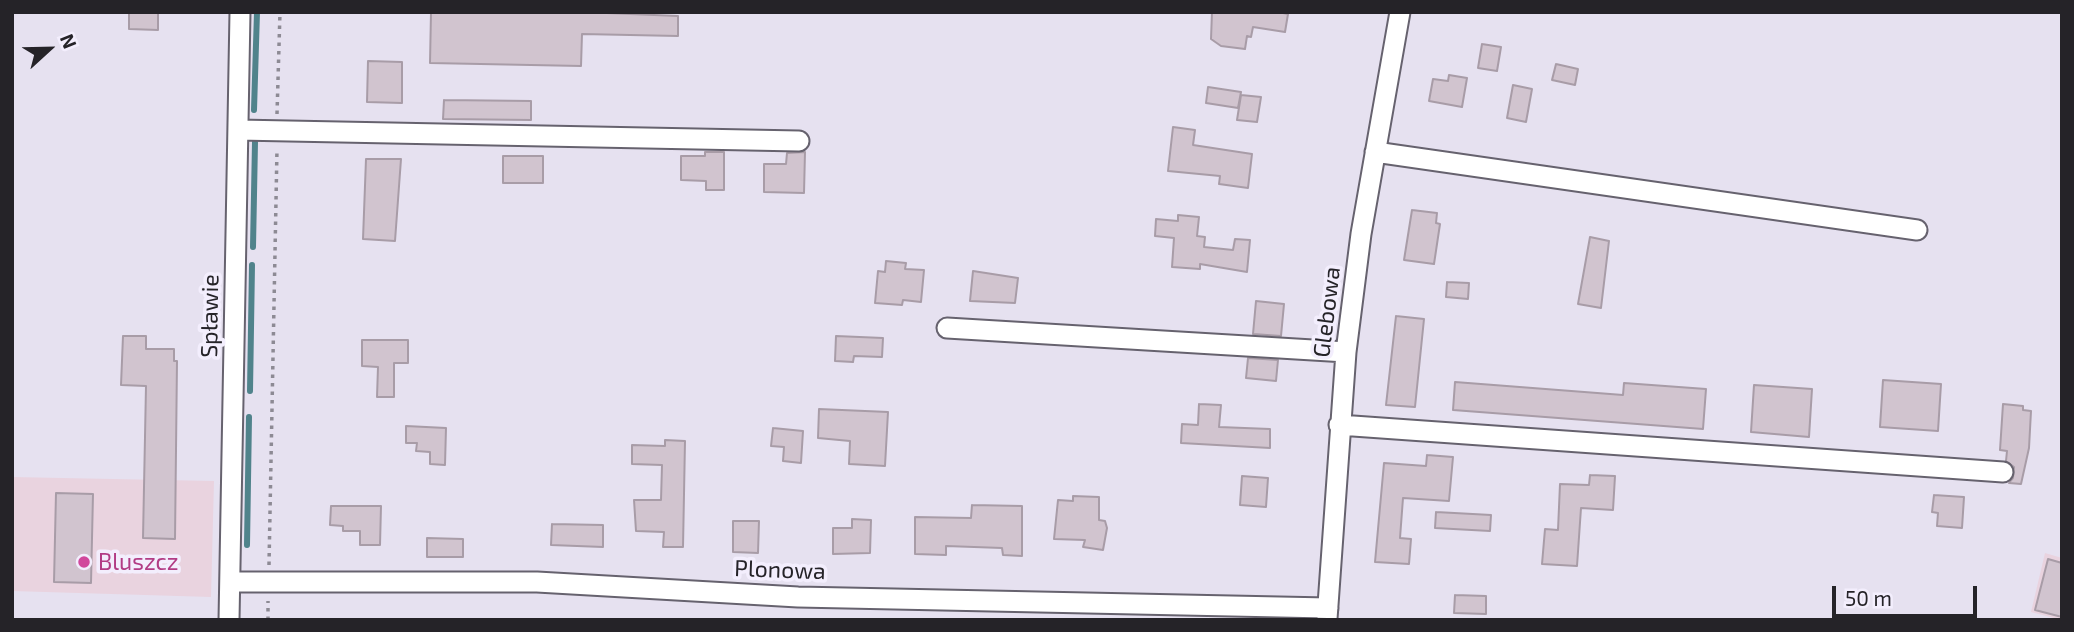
<!DOCTYPE html>
<html>
<head>
<meta charset="utf-8">
<style>
	body { margin:0 }
	#map { position:relative; width:2074px; height:632px; overflow:hidden; background:#e6e1f0; font-family:"Exo 2",sans-serif }
	canvas { display:block }
	.frame { position:absolute; inset:0; border:14px solid #252328; pointer-events:none }
	.north { position:absolute; left:14px; top:14px; width:70px; height:70px; -webkit-text-stroke:5px #f3eefd; paint-order:stroke; rotate:68deg; font-size:19px; font-weight:700; line-height:28px; text-align:center; color:#252328 }
	.north::after { content:''; display:block; margin:auto; width:24px; height:32px; background:#252328; clip-path:polygon(50% 0,100% 100%,50% 72%,0 100%) }
	.scale { position:absolute; left:1832px; top:586px; width:145px; height:32px; box-sizing:border-box; border:4px solid #252328; border-top:0; padding-left:9px; font-size:21px; line-height:24px; white-space:nowrap; color:#252328; -webkit-text-stroke:5px #f3eefd; paint-order:stroke }
</style>
</head>
<body>
<div id="map">
<canvas width="2074" height="632"></canvas>
<div class="frame"></div>
<div class="north">N</div>
<div class="scale">50 m</div>
</div>
<script>
const context = document.querySelector('canvas').getContext('2d');
context.lineJoin = 'round';
function fillPath(path, color) {
  context.fillStyle = color;
  context.fill(path, 'evenodd');
}
function poly(rows) {
  const path = new Path2D();
  for (const r of rows) {
    path.moveTo(r[0], r[1]);
    for (let i = 2; i < r.length; i += 2) path.lineTo(r[i], r[i + 1]);
  }
  return path;
}
function trace(path, color, width, dash) {
  context.strokeStyle = color;
  context.lineWidth = width;
  context.lineCap = dash ? 'butt' : 'round';
  context.setLineDash(dash || []);
  context.stroke(path);
}
function label(font, color, halo, rows, align = 'center') {
  context.font = font + ' "Exo 2",sans-serif';
  context.lineWidth = 7;
  context.setLineDash([]);
  context.textBaseline = 'middle';
  context.strokeStyle = halo;
  context.fillStyle = color;
  for (const [text, x, y, turn = 0] of rows) {
    context.save();
    context.translate(x, y);
    context.rotate((+turn || 0) * Math.PI / 180);
    context.textAlign = isNaN(turn) ? turn : align;
    if (halo) context.strokeText(text, 0, 0);
    context.fillText(text, 0, 0);
    context.restore();
  }
}
fillPath(poly([
	[12,477,214,481,211,597,12,591],
	[2045,553,2062,558,2062,620,2031,612]
]), '#e9d3df');
trace(poly([
	[254,110,257,12],
	[253,247,255,142],
	[250,391,252,265],
	[247,545,249,417]
]), '#50838b', 6);
const building = poly([
	[129,12,158,12,158,30,129,29,129,12],
	[431,12,583,12,678,16,678,36,582,34,581,66,430,63,431,12],
	[1212,12,1278,12,1288,14,1285,32,1253,27,1251,37,1247,36,1245,49,1221,46,1211,39,1212,12],
	[1482,44,1501,47,1497,71,1478,68,1482,44],
	[368,61,402,62,402,103,367,102,368,61],
	[1556,64,1578,69,1575,85,1552,80,1556,64],
	[1449,75,1467,78,1462,107,1429,101,1433,79,1448,81,1449,75],
	[1513,85,1532,89,1526,122,1507,118,1513,85],
	[1208,87,1241,92,1238,108,1206,103,1208,87],
	[1241,95,1261,97,1257,122,1237,120,1241,95],
	[444,100,531,101,531,120,443,119,444,100],
	[1173,127,1195,130,1193,145,1252,154,1248,188,1219,184,1220,176,1168,171,1173,127],
	[705,152,724,152,724,190,706,190,706,181,681,180,681,156,705,156,705,152],
	[805,152,804,193,764,192,764,164,786,164,787,153,805,152],
	[503,156,543,156,543,183,503,183,503,156],
	[366,159,401,159,395,241,363,239,366,159],
	[1412,210,1437,213,1436,223,1440,224,1434,264,1404,260,1412,210],
	[1178,215,1199,217,1197,236,1205,237,1204,247,1233,250,1235,239,1250,240,1247,272,1200,264,1200,269,1172,267,1174,238,1155,236,1156,219,1178,221,1178,215],
	[1590,237,1609,241,1601,308,1578,304,1590,237],
	[886,261,906,263,905,269,924,270,921,302,903,300,902,305,875,303,878,271,885,272,886,261],
	[973,271,1018,278,1015,303,970,301,973,271],
	[1447,282,1469,283,1468,299,1446,297,1447,282],
	[1256,301,1284,304,1281,336,1253,334,1256,301],
	[1396,316,1424,319,1415,407,1386,405,1396,316],
	[123,336,146,336,146,349,174,349,174,361,177,361,175,539,143,538,146,386,121,385,123,336],
	[836,336,883,338,882,357,854,356,853,362,835,361,836,336],
	[362,340,408,340,408,363,394,363,394,397,377,397,378,367,362,366,362,340],
	[1248,358,1278,360,1276,381,1246,378,1248,358],
	[1883,380,1941,384,1938,431,1880,427,1883,380],
	[1455,382,1623,395,1624,383,1706,389,1703,429,1453,410,1455,382],
	[1754,385,1812,389,1809,437,1751,432,1754,385],
	[1199,404,1221,405,1219,427,1270,429,1270,448,1181,443,1182,424,1198,425,1199,404],
	[2003,404,2023,406,2023,410,2031,411,2029,448,2021,484,2009,483,2013,478,2014,467,2006,461,2007,451,2000,450,2003,404],
	[819,409,888,412,885,466,849,464,850,441,818,438,819,409],
	[406,426,446,428,445,465,430,464,430,452,416,451,417,443,406,443,406,426],
	[773,428,803,431,801,463,783,461,784,447,771,446,773,428],
	[665,440,685,441,683,547,663,547,664,532,636,531,634,500,661,500,662,465,632,464,632,445,665,446,665,440],
	[1427,455,1453,457,1449,501,1403,498,1400,538,1411,539,1409,564,1375,562,1384,463,1426,466,1427,455],
	[1590,475,1615,476,1613,510,1581,508,1577,566,1542,564,1545,529,1558,530,1560,484,1589,485,1590,475],
	[1242,476,1268,478,1266,507,1240,505,1242,476],
	[56,493,93,494,91,583,54,582,56,493],
	[1934,495,1964,497,1962,528,1937,526,1938,513,1932,512,1934,495],
	[1073,496,1099,497,1099,520,1105,521,1107,528,1103,550,1083,547,1085,540,1054,539,1058,500,1073,501,1073,496],
	[972,505,1022,506,1022,556,1003,555,1002,548,946,546,946,555,915,554,915,517,971,518,972,505],
	[331,506,381,506,380,545,360,545,360,531,343,531,343,526,330,525,331,506],
	[1436,512,1491,515,1490,531,1435,528,1436,512],
	[852,519,871,520,870,553,833,554,833,528,852,528,852,519],
	[733,521,759,521,758,553,733,552,733,521],
	[552,524,603,525,603,547,551,545,552,524],
	[427,538,463,539,463,557,427,557,427,538],
	[2048,559,2062,563,2062,617,2035,610,2048,559],
	[1455,595,1486,596,1486,614,1454,613,1455,595]
]);
fillPath(building, '#d1c4cf');
trace(building, '#a89ca7', 2);
const minor = poly([
	[238,130,799,141],
	[1375,152,1917,230],
	[947,328,1346,352],
	[1339,425,2003,472],
	[230,582,537,582,798,597,1328,608],
	[1327,619,1346,352,1361,234,1400,12],
	[229,620,240,12]
]);
trace(minor, '#66626e', 23);
trace(poly([
	[277,114,280,12],
	[269,565,277,149],
	[268,620,268,601]
]), '#8d8a94', 3.5, [3.5, 5]);
trace(minor, '#fff', 19);
for (const [x, y, r, color] of [
	[84,562,7,"#d1479c"]
]) {
  const dot = new Path2D();
  dot.arc(x, y, r, 0, 2 * Math.PI);
  context.fillStyle = color;
  context.fill(dot);
  trace(dot, '#f3eefd', 2.5);
}
label('23px', '#252328', '#f3eefd', [
	["Glebowa",1327,312,-83],
	["Spławie",210,316,-89],
	["Plonowa",780,570,2]
]);
label('23px', '#b23c85', '#f3eefd', [
	["Bluszcz",98,562]
], 'left');
</script>
</body>
</html>
